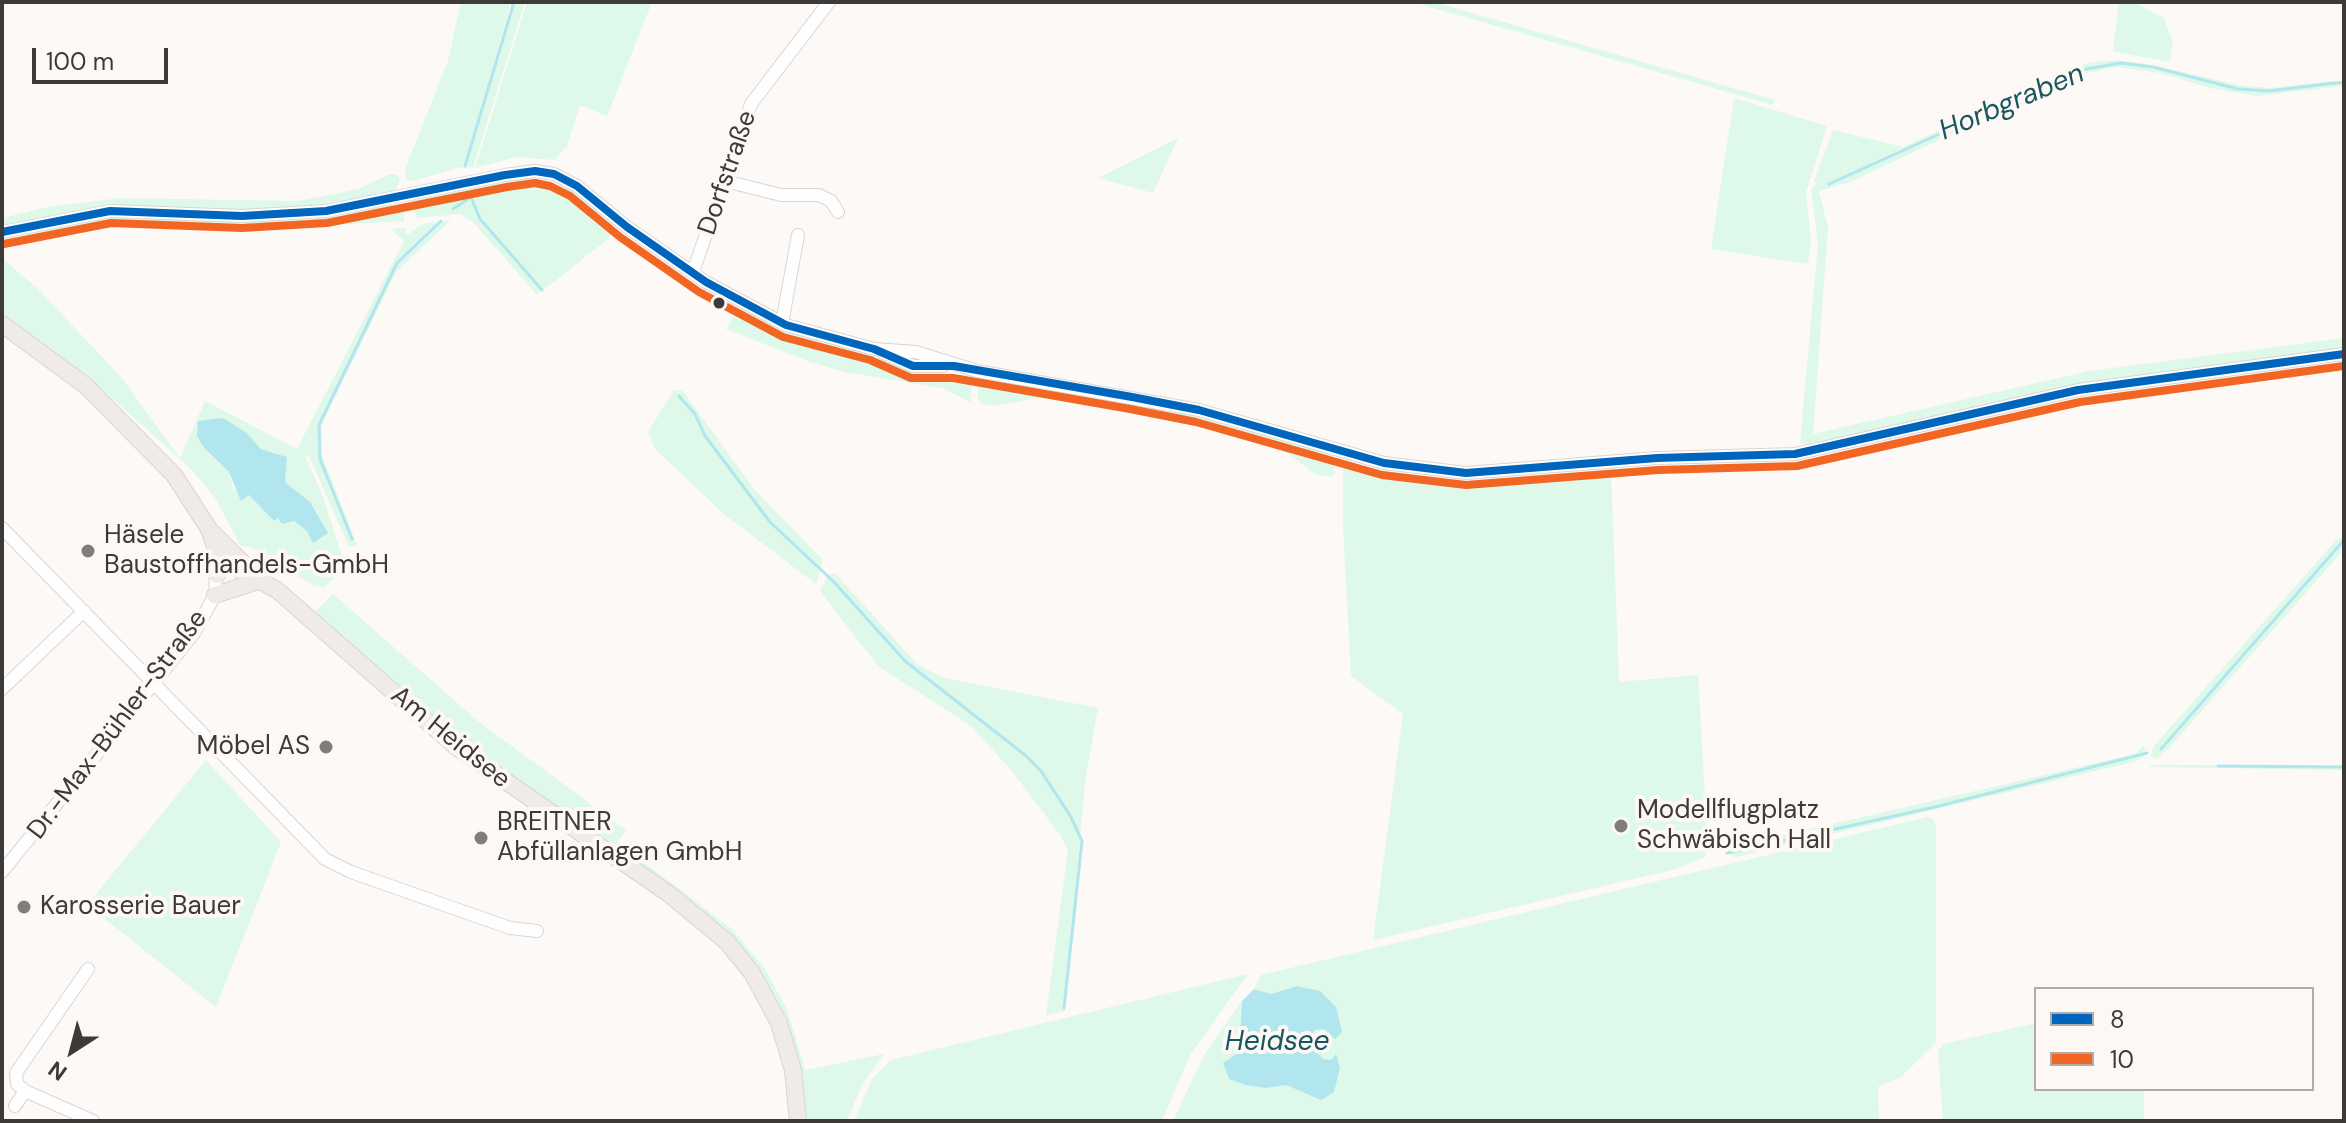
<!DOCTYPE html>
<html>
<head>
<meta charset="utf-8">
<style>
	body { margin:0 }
	#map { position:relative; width:2346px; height:1123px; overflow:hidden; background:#fcf9f7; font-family:"DM Sans",sans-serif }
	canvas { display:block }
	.frame { position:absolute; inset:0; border:4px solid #3e3a38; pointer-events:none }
	.legend { position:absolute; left:2034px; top:987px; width:280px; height:104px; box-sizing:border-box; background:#fef8f5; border:2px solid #b1aca9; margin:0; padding:10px 14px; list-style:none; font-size:24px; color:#3e3a38 }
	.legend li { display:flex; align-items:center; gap:16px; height:40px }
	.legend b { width:40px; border:2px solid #b1aca9 }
	.north { position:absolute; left:32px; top:1011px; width:80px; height:80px; -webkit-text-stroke:6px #fef8f5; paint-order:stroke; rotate:216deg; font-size:22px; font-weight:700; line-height:32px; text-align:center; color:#3e3a38 }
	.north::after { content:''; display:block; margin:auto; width:28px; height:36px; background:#3e3a38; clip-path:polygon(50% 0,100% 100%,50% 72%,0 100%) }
	.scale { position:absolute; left:32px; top:48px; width:136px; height:36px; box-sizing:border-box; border:4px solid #3e3a38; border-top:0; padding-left:10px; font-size:24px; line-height:28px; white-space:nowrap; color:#3e3a38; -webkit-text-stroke:6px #fef8f5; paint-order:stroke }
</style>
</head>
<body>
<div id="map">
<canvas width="2346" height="1123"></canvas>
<div class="frame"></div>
<ul class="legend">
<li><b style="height:10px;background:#0065bd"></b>8</li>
<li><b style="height:10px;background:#f26522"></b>10</li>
</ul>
<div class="north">N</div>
<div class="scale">100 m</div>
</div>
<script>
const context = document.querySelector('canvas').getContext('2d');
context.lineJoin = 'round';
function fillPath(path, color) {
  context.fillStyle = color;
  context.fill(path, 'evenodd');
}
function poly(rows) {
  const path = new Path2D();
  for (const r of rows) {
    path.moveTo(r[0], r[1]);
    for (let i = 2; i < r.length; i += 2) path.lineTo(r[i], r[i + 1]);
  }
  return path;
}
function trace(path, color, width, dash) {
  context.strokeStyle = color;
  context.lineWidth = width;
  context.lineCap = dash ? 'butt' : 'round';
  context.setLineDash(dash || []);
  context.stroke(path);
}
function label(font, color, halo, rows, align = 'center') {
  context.font = font + ' "DM Sans",sans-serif';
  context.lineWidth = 8;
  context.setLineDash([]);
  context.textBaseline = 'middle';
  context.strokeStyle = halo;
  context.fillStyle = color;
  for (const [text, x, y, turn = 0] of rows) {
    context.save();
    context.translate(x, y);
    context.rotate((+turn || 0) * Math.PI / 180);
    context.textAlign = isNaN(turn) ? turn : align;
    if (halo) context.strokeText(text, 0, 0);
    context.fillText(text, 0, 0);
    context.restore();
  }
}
fillPath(poly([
	[461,2,511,2,481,108,513,2,525,2,473,168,462,167,413,181,406,180,405,169,448,61],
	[527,2,652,2,607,116,580,105,567,146,555,160,516,157,475,168],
	[1412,2,1434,2,1775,100,1773,105],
	[2119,2,2133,2,2164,18,2173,43,2169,62,2113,51],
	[2116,60,2152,65,2243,86,2271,88,2330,81,2344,82,2344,86,2257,96,2210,88,2160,73,2115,67,2075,76,1850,182,1819,191,1828,228,1813,434,2089,371,2344,338,2344,352,2047,390,1820,444,1800,444,1818,243,1811,189,1817,184,1814,181,1833,130,1903,147,2088,63],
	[1734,98,1827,126,1806,192,1811,242,1808,264,1711,249],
	[1178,138,1153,193,1098,178],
	[390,174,397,175,400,181,394,192,336,204,258,211,98,208,2,225,2,218,48,207,120,198,298,201,359,189],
	[528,176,574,191,605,215,614,226,608,239,537,295,474,223,460,214,417,218,412,201],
	[392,205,404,210,404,221,282,228,124,226,60,232,2,248,2,238,71,221,113,217,280,221,314,219],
	[451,220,396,272,322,424,321,453,357,545,349,547,309,456,305,457,322,494,341,553,350,561,325,587,314,586,250,547,241,546,215,498,192,470,102,389,2,313,2,258,38,289,121,377,180,458,205,401,297,449,404,241,391,229,406,228,406,236,422,224],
	[247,433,261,449,287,457,285,482,310,502,307,531,294,521,278,518,274,521,249,494,233,489,229,472,207,452,197,436],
	[739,308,919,370,967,375,971,384,971,403,943,388,845,372,810,362,726,329],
	[986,378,1152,404,1332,455,1335,473,1332,477,1315,474,1287,453,1249,440,1175,419,1114,407,1048,396,995,406,983,404,977,398,979,385],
	[674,390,683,391,754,489,823,560,816,584,725,515,654,448,648,432],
	[1348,463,1425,479,1473,482,1611,471,1619,682,1698,675,1708,848,1705,857,1676,869,1373,940,1403,714,1351,676,1343,526,1343,470],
	[2338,538,2344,538,2340,554,2169,748,2157,759,2151,756,2153,747],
	[835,573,917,664,932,672,945,678,1098,708,1085,782,1065,1011,1046,1015,1068,850,1061,836,1012,771,971,726,878,666,820,591,828,575],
	[333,594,479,722,626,830,617,842,732,929,765,969,787,1009,805,1070,884,1054,862,1085,847,1121,804,1121,798,1068,723,929,702,910,466,745,370,666,315,612],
	[2144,745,2145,755,2137,761,1736,857,1720,850,2135,754],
	[206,760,281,842,216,1007,87,905],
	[2152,765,2344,765,2344,770,2149,767],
	[1928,817,1933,819,1936,828,1936,1043,1901,1077,1878,1087,1879,1121,1173,1121,1204,1055,1242,1001,1239,1052,1266,1088,1286,1085,1321,1100,1335,1055,1331,1060,1323,1059,1314,1048,1314,1029,1324,1029,1336,1007,1320,991,1297,986,1271,994,1254,989,1261,975],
	[1248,974,1190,1055,1162,1121,854,1121,872,1079,891,1060],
	[2036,1023,2036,1089,2144,1089,2144,1121,1943,1121,1938,1051,1944,1044]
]), '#def8e9');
fillPath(poly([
	[223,418,247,433,261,449,287,457,285,482,310,502,328,533,313,543,307,531,294,521,282,524,278,518,274,521,249,495,241,501,229,472,204,448,197,436,198,421],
	[1297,986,1320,991,1336,1007,1342,1032,1335,1039,1324,1029,1314,1030,1314,1048,1323,1059,1331,1060,1336,1054,1340,1068,1334,1092,1321,1100,1286,1085,1266,1088,1246,1085,1229,1079,1223,1063,1239,1052,1242,1001,1254,989,1271,994]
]), '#b2e6ee');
trace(poly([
	[465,166,514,2],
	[1829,184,2081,70,2121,63,2153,67,2238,89,2269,91,2344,82],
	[453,209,471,197,480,219,542,290],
	[679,396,695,414,705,436,770,522,833,581,905,661,1025,755,1041,771,1071,817,1082,841,1064,1008],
	[352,539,320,459,319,425,397,263,441,221],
	[2161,749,2344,540],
	[2218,766,2344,767],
	[1727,853,1935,807,2147,753]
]), '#b2e6ee', 3);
const minor = poly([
	[725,181,781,195,819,195,831,201,838,212],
	[2,232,110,211,242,216,326,211,505,175,535,171,554,174,577,186,627,227,706,282,786,325,874,349,916,352,977,371,1199,410,1384,463,1466,473,1657,458,1795,454,2078,390,2344,354],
	[693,272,751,104,829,2],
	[782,323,798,235],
	[884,353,913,366,943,366],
	[2,528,325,859,351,872,510,928,537,931],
	[2,689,84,611],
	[2,872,194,633,215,595,216,575],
	[88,969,16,1073,17,1084,25,1091,93,1121],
	[15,1106,25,1091]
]);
const major = poly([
	[2,324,86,386,174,475,209,529,216,549,217,575],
	[214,534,251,571],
	[217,565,232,566,277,590,455,746,669,894,727,942,752,973,779,1023,793,1070,798,1121],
	[215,595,261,580]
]);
trace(minor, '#d9d6d4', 14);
trace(major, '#d8d5d4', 18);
trace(minor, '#fffefe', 12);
trace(major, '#f1ebe7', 16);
trace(poly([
	[2,232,110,211,242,216,326,211,505,175,535,171,554,174,577,186,627,227,706,282,786,325,874,349,913,366,954,366,1132,397,1199,410,1384,463,1466,473,1657,458,1795,454,2078,390,2344,354]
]), '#0065bd', 8);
trace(poly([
	[4,244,111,223,242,228,327,223,507,187,535,183,550,186,570,196,620,237,699,292,783,337,870,360,911,378,953,378,1130,409,1196,422,1382,475,1466,485,1658,470,1797,466,2080,402,2344,366]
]), '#f26522', 8);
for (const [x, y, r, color] of [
	[719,303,7,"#3e3a38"],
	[88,551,8,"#807d7b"],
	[326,747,8,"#807d7b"],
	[1621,826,8,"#807d7b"],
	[481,838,8,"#807d7b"],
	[24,907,8,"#807d7b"]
]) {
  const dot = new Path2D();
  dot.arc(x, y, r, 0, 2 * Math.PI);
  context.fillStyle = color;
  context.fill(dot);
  trace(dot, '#fef8f5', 3);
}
label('26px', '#3e3a38', '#fef8f5', [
	["Dorfstraße",728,173,-71],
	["Dr.-Max-Bühler-Straße",118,725,-53],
	["Am Heidsee",450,738,39]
]);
label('26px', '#3e3a38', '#fef8f5', [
	["Häsele",104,536],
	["Baustoffhandels-GmbH",104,566],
	["Möbel AS",310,747,"right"],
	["Modellflugplatz",1637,811],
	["Schwäbisch Hall",1637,841],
	["BREITNER",497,823],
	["Abfüllanlagen GmbH",497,853],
	["Karosserie Bauer",40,907]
], 'left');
label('italic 28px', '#165760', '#fef8f5', [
	["Horbgraben",2012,103,-23],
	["Heidsee",1277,1043]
]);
</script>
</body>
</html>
